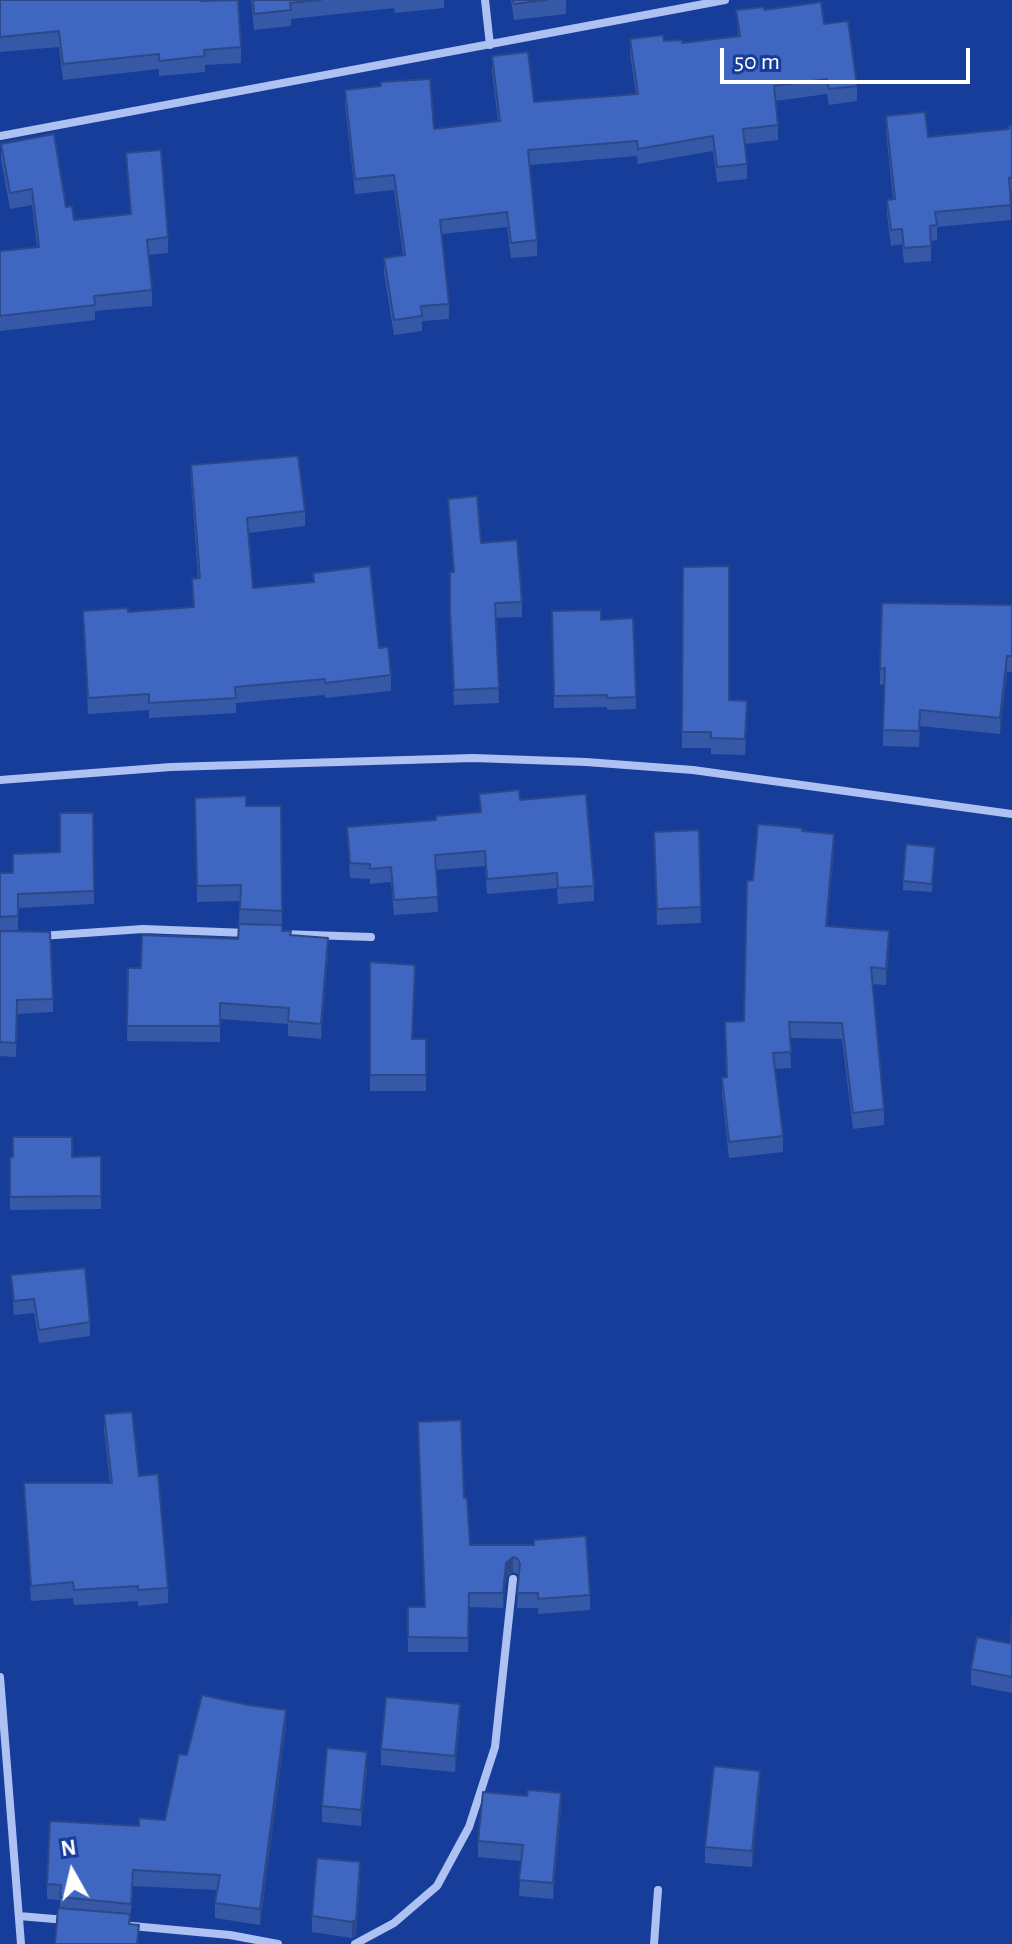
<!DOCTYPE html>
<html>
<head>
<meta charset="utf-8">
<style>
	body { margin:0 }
	#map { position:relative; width:1012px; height:1944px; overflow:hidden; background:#173d9b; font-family:"Alegreya Sans",sans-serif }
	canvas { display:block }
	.north { position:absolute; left:32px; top:1832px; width:80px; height:80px; -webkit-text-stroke:6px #173d9b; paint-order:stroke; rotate:352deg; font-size:22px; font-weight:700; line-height:32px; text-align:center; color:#fff }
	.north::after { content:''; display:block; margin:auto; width:28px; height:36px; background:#fff; clip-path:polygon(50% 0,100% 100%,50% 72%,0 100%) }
	.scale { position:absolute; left:720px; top:48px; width:250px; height:36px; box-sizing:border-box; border:4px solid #fff; border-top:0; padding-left:10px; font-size:24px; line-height:28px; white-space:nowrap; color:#fff; -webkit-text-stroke:6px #173d9b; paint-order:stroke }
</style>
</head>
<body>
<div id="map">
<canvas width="1012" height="1944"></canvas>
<div class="north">N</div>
<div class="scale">50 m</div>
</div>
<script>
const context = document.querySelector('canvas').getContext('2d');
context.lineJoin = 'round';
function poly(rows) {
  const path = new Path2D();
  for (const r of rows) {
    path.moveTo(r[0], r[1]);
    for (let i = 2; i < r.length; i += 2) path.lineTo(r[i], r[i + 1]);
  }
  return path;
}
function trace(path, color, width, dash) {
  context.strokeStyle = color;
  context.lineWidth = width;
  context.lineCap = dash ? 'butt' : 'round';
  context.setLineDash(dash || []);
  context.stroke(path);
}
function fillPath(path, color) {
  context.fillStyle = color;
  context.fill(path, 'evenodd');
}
trace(poly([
	[485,0,490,45],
	[0,136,725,0],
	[0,780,171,767,473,758,586,762,693,770,1012,814],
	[280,934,371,937],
	[41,936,143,929,247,933],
	[0,1677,21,1944],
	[19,1916,66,1920],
	[132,1926,230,1935,278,1944],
	[355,1944,394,1923,437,1886,469,1827,495,1747,513,1579],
	[654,1944,658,1890]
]), '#adc2f2', 8);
fillPath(poly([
	[0,0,241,47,241,63,205,65,205,72,159,76,159,69,63,80,59,47,0,52],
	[251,0,444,0,444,8,395,13,394,8,291,19,291,26,254,30],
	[511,0,566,0,566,14,514,20],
	[736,10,764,10,824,24,857,86,857,101,829,105,827,94,775,101,778,125,778,140,745,144,747,164,747,179,717,182,713,151,638,164,637,156,530,165,537,240,537,256,511,258,507,227,442,234,449,304,449,319,422,321,422,331,394,335,384,273,384,258,403,255,394,190,355,194,345,105,345,90,434,129,498,121,492,71,492,56,534,102,636,94,630,54,630,39,682,43,738,36],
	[886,116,928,137,1009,129,1012,126,1012,193,1010,193,1011,220,937,227,937,240,931,241,931,261,904,263,902,244,891,246,887,215,887,200,893,199,886,131],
	[1,144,66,207,74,220,130,214,126,153,168,237,168,253,149,255,152,290,152,306,95,311,95,320,0,331,0,251,37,247,32,205,10,209,1,159],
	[191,465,305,511,305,526,248,533,253,588,313,582,313,573,379,648,391,675,391,691,325,698,325,695,236,703,236,713,149,718,149,710,88,714,83,611,128,612,193,607,192,579,198,578,191,480],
	[448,499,522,602,522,617,496,618,499,703,454,705,450,627,450,572,453,572],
	[683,567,729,700,747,717,745,755,711,754,711,748,682,748],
	[1012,605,1012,672,1007,672,1000,734,920,726,919,747,883,746,884,684,880,685,880,669],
	[552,611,601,620,636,697,636,709,607,710,607,707,554,708],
	[479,794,520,800,594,886,594,901,558,904,557,888,487,894,485,866,436,870,438,912,394,915,391,882,370,884,370,879,350,878,347,827,436,820,480,812],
	[195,798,246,806,281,806,282,931,328,953,321,1039,288,1036,288,1024,220,1019,220,1042,127,1041,128,968,141,968,238,939,240,901,197,902],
	[93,813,94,904,18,908,18,930,3,931,53,999,53,1012,17,1014,16,1057,0,1056,0,873,13,873,60,852],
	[699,830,701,923,657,925,654,832],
	[802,831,834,850,827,926,889,947,886,985,872,984,884,1109,884,1125,853,1129,842,1039,790,1038,791,1068,775,1069,783,1136,783,1152,729,1158,722,1094,722,1078,726,1077,725,1022,744,1021,753,880],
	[935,847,932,892,903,890,903,881],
	[370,962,415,981,412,1039,426,1039,426,1091,370,1091],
	[101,1156,101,1209,10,1210,10,1157],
	[11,1275,90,1322,90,1336,39,1343,34,1313,14,1315],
	[104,1414,139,1476,168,1588,168,1603,138,1606,138,1601,74,1605,73,1598,31,1601,24,1483,110,1483,104,1430],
	[418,1422,464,1498,470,1545,534,1545,590,1595,590,1610,538,1614,538,1608,517,1608,519,1576,518,1574,513,1572,506,1578,503,1608,469,1607,468,1652,408,1652,408,1607,425,1607],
	[1012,1616,1012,1693,971,1685,971,1669,1010,1643],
	[460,1720,455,1772,381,1765,381,1749],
	[286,1726,260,1925,215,1918,215,1903,217,1890,133,1886,130,1925,139,1944,60,1908,60,1900,47,1899,47,1884,139,1826,165,1820,187,1755],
	[367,1768,361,1826,322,1822,322,1806],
	[760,1787,752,1867,705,1863,705,1847],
	[527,1796,561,1809,553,1899,519,1896,521,1861,478,1857,478,1841],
	[360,1878,356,1936,352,1938,312,1932,312,1916]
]), '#3659a7');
fillPath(poly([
	[1007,656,1007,672,1000,734,1000,718],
	[834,834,834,850,826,942,826,926],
	[889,931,889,947,886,985,886,969],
	[328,938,328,953,321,1039,321,1024],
	[513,1557,513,1572,506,1578,503,1608,503,1593,506,1563],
	[460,1704,460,1720,455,1772,455,1756],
	[286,1710,286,1726,260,1925,260,1909],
	[367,1752,367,1768,361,1826,361,1810],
	[760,1771,760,1787,752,1867,752,1851],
	[561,1793,561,1809,553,1899,553,1883],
	[360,1862,356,1936,352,1938,352,1922]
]), '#2c4888');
const building = poly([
	[0,0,201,0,201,1,238,0,241,47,204,50,205,56,159,61,159,54,63,64,59,31,0,37,0,0],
	[253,0,321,0,290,3,291,10,254,14,253,0],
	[513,0,547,0,514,4,513,0],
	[821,2,824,24,848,21,857,86,829,89,827,79,774,86,778,125,743,129,747,164,717,167,713,136,638,149,637,141,528,150,537,240,511,243,507,212,440,220,449,304,421,306,422,316,394,320,384,258,405,255,394,175,355,179,345,90,381,86,381,82,430,79,434,129,500,121,492,56,528,52,534,102,638,94,630,39,663,35,664,41,682,40,682,43,740,36,736,10,764,7,764,10,821,2],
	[925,112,928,137,1009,129,1009,126,1012,126,1012,177,1009,178,1011,205,935,212,937,225,930,226,931,246,904,248,902,229,891,230,887,200,895,199,886,116,925,112],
	[54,134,66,207,72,206,74,220,131,214,126,153,161,150,168,237,147,240,152,290,94,296,95,305,0,316,0,251,39,247,32,189,10,193,1,144,54,134],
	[298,456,305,511,247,518,253,588,314,582,313,573,370,566,379,648,388,647,391,675,325,683,325,679,235,687,236,698,149,703,149,694,88,698,83,611,128,608,128,612,194,607,192,579,200,578,191,465,298,456],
	[477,496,481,543,517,540,522,602,495,603,499,688,454,690,450,611,450,572,454,572,448,499,477,496],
	[729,566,729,700,747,701,745,739,711,738,711,732,682,732,683,567,729,566],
	[882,603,1012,605,1012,656,1007,656,1000,718,920,710,919,731,883,730,885,668,880,669,882,603],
	[601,610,601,620,633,618,636,697,607,698,607,695,554,696,552,611,601,610],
	[519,790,520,800,586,794,594,886,558,888,557,873,487,879,485,851,435,855,438,897,394,900,391,867,370,869,370,864,350,863,347,827,436,820,436,816,481,812,479,794,519,790],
	[246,796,246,806,281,806,282,911,240,909,241,885,197,886,195,798,246,796],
	[60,813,93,813,94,891,18,894,18,916,0,917,0,873,13,873,13,854,60,852,60,813],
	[758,824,802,828,802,831,834,834,826,926,889,931,886,969,871,967,884,1109,853,1113,842,1023,789,1022,791,1052,773,1053,783,1136,729,1142,722,1078,727,1077,725,1022,744,1021,747,881,753,880,758,824],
	[699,830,701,907,657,909,654,832,699,830],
	[906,844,935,847,932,884,903,881,906,844],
	[239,924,282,925,282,931,291,931,290,935,328,938,321,1024,288,1021,289,1008,220,1003,220,1026,127,1026,128,968,141,968,142,935,238,939,239,924],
	[0,931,50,932,53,999,17,1000,16,1043,0,1042,0,931],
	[370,962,415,965,412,1039,426,1039,426,1075,370,1075,370,962],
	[13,1137,72,1137,72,1157,101,1156,101,1196,10,1197,10,1157,13,1157,13,1137],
	[85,1268,90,1322,39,1330,34,1299,14,1301,11,1275,85,1268],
	[132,1412,139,1476,158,1474,168,1588,138,1590,138,1586,74,1590,73,1582,31,1586,24,1483,112,1483,104,1414,132,1412],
	[461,1420,464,1498,467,1498,470,1545,534,1545,534,1540,586,1536,590,1595,538,1599,538,1593,517,1593,520,1564,518,1559,513,1557,506,1563,503,1593,469,1593,468,1638,408,1637,408,1607,425,1607,418,1422,461,1420],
	[1012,1616,1012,1641,1010,1641,1012,1616],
	[977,1637,1012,1644,1012,1677,971,1669,977,1637],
	[202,1695,248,1705,286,1710,260,1909,215,1903,220,1875,133,1870,131,1904,60,1897,61,1885,47,1884,50,1821,139,1826,139,1818,165,1820,179,1754,187,1755,202,1695],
	[386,1697,460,1704,455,1756,381,1749,386,1697],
	[327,1748,367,1752,361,1810,322,1806,327,1748],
	[714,1766,760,1771,752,1851,705,1847,714,1766],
	[528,1790,561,1793,553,1883,519,1880,523,1845,478,1841,483,1792,527,1796,528,1790],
	[317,1858,360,1862,356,1920,352,1922,312,1916,317,1858],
	[58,1908,130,1914,129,1924,139,1925,137,1944,55,1944,58,1908]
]);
fillPath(building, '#3f67c2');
trace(building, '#2c4888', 2);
</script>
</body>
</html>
